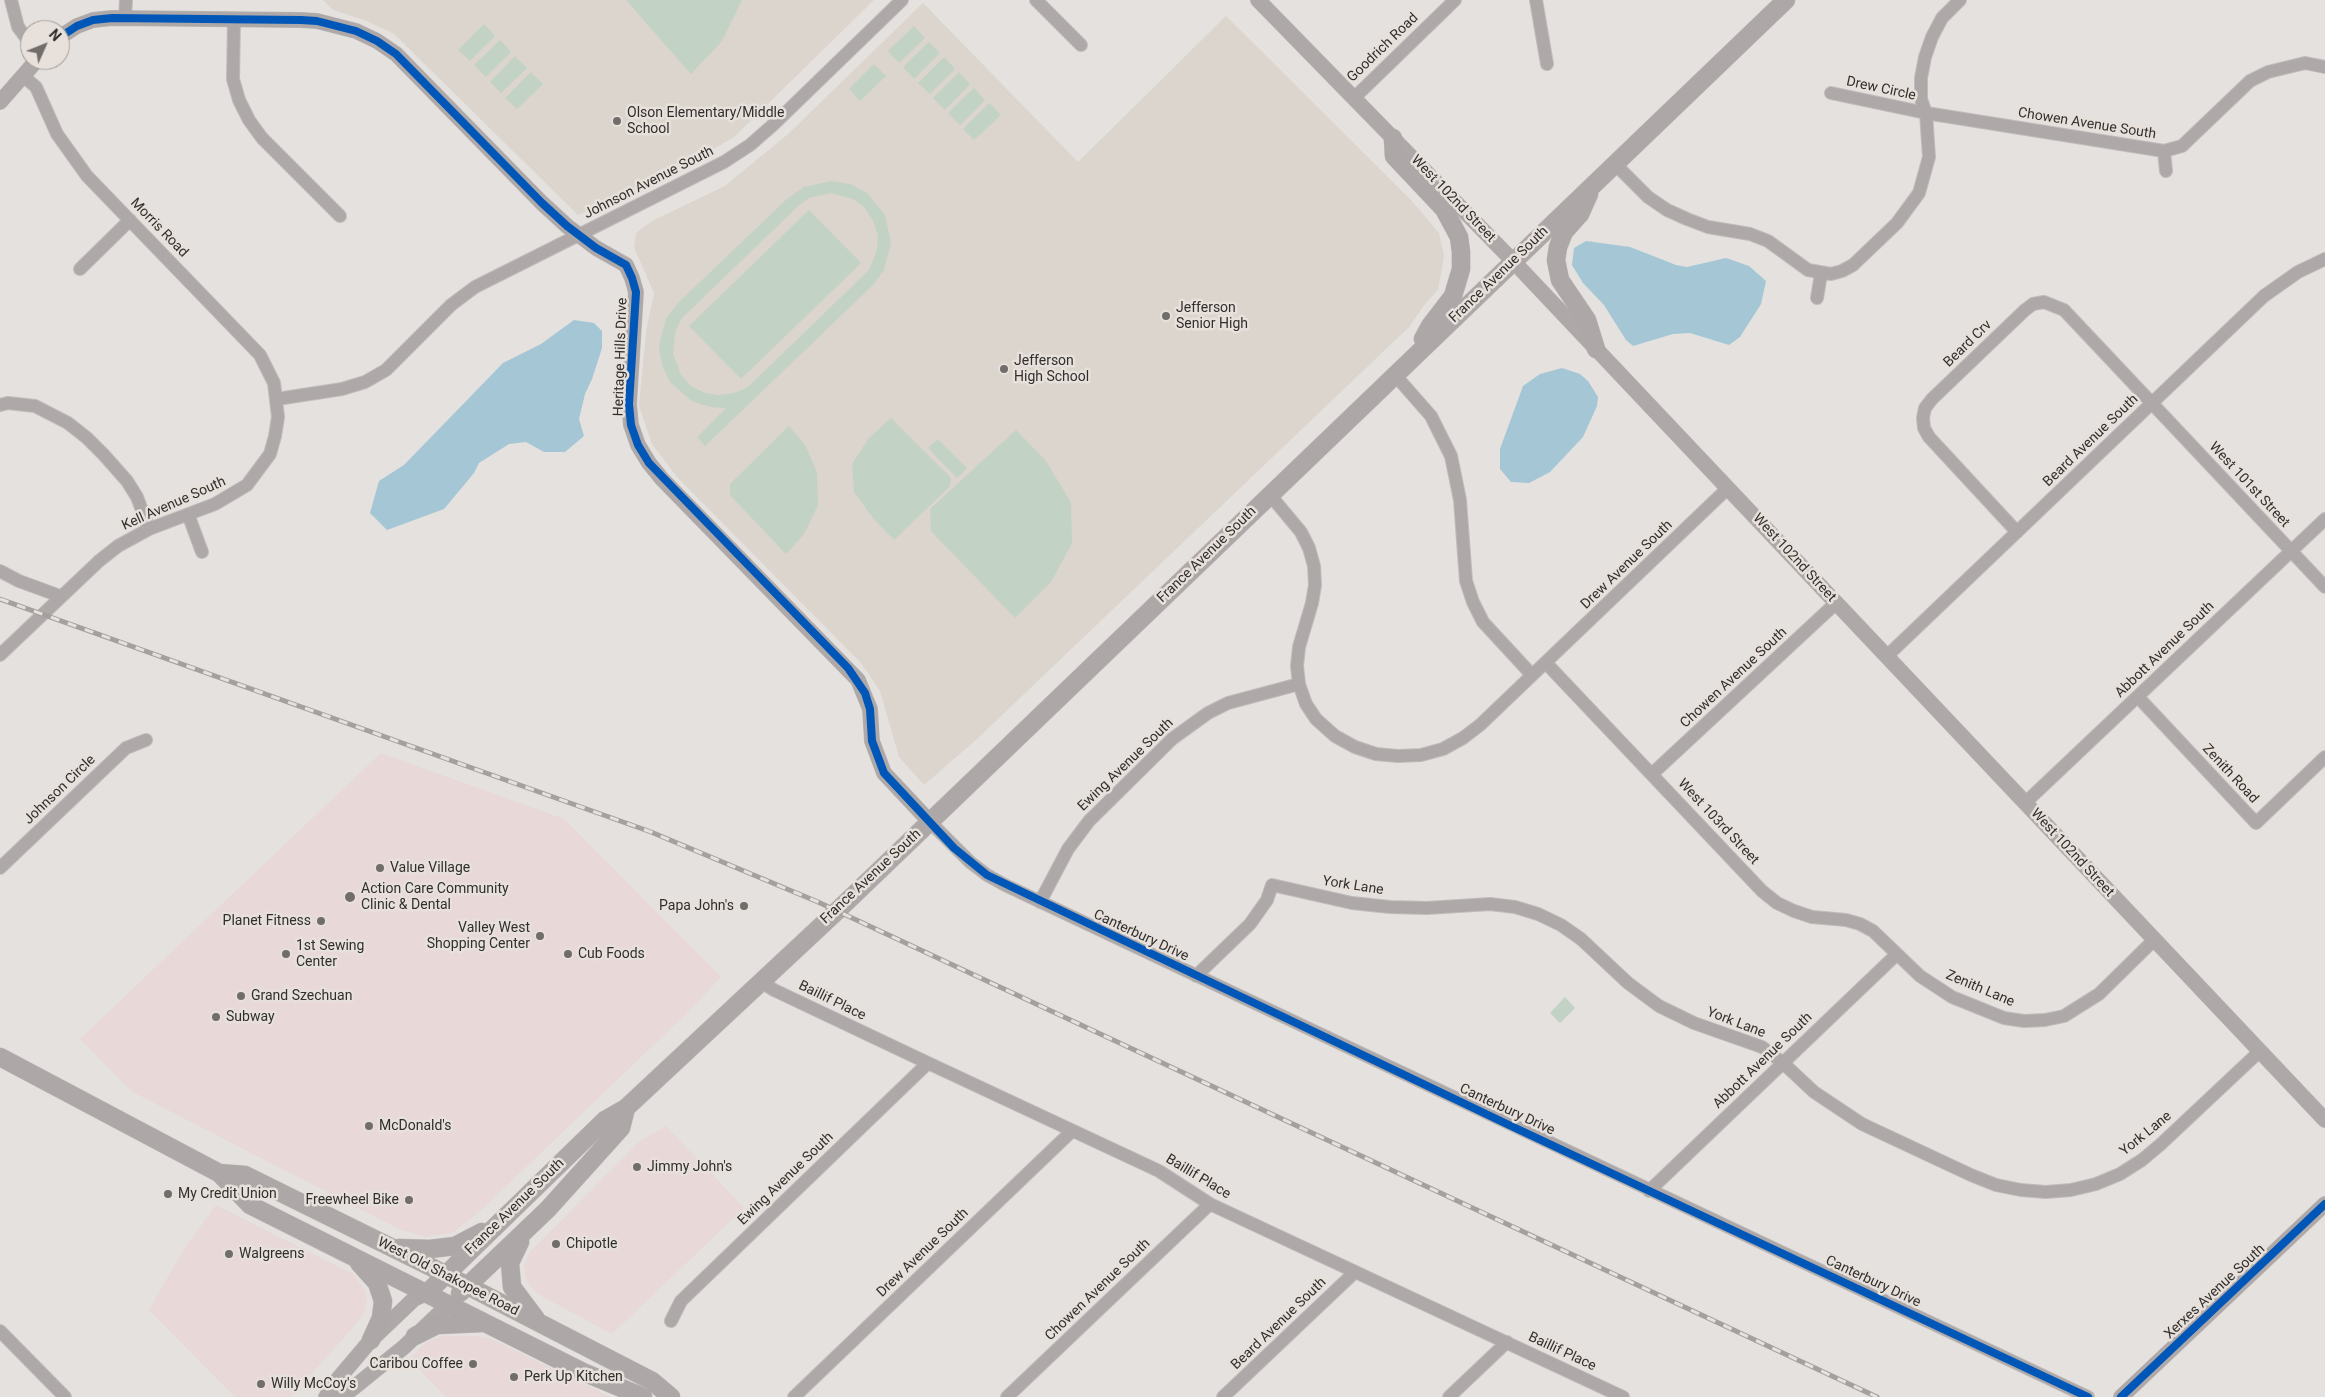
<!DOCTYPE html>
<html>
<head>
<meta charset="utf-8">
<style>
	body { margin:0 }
	#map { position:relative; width:2325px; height:1397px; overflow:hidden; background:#e4e1de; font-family:Roboto,sans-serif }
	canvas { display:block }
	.north { position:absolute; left:20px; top:20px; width:50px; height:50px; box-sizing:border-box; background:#e7e0db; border:1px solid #9e9995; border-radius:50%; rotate:46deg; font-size:14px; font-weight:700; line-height:20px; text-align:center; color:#312f2d }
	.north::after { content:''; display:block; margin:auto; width:18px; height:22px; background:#706d6b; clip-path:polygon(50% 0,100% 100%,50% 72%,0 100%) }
</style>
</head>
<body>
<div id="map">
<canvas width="2325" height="1397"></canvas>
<div class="north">N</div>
</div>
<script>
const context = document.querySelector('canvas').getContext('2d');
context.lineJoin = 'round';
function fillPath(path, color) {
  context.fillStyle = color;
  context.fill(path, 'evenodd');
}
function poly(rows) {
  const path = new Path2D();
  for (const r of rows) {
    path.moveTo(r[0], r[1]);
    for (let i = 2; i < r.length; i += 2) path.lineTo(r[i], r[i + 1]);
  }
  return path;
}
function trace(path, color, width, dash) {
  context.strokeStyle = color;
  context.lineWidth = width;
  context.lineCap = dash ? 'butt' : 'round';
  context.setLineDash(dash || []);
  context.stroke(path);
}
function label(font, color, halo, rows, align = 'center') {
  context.font = font + ' Roboto,sans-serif';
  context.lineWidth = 5;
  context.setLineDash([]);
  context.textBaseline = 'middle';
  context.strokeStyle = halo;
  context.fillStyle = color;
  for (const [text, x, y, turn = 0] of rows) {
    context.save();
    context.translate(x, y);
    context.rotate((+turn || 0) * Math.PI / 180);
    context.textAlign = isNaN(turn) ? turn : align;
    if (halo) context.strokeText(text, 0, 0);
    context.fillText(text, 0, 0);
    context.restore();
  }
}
fillPath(poly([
	[381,753,564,819,721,977,688,1012,478,1213,454,1232,426,1237,401,1230,131,1091,80,1039],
	[666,1126,744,1208,612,1334,538,1294,527,1282,524,1266,530,1252,639,1142],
	[216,1205,353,1274,366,1292,367,1302,364,1313,356,1324,291,1397,235,1397,149,1310,184,1249],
	[443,1336,476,1336,491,1339,611,1397,446,1397,409,1359,427,1342]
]), '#e8d8d8');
fillPath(poly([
	[323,0,874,0,734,137,695,160,578,215,394,34,367,21,333,10],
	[923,3,1078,162,1226,16,1410,199,1439,233,1444,256,1438,290,1425,304,1409,327,977,739,924,785,899,757,880,691,861,663,677,477,652,444,639,406,646,332,654,293,634,247,636,233,652,221,725,186,788,134]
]), '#dcd5cd');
fillPath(poly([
	[626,0,742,0,722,41,691,74],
	[484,24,495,36,470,61,458,50],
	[914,26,925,38,899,63,888,51],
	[500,40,511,52,486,77,474,65],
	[929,42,940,53,914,79,903,67],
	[515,56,527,68,501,93,490,82],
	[944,57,955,69,930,94,918,83],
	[874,64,886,76,860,101,849,89],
	[531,72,543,84,517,109,505,98],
	[959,72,970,84,945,110,933,98],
	[974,88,985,100,960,125,948,113],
	[989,103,1001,115,974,140,963,129],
	[831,181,850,184,867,193,885,215,891,243,884,270,873,285,705,446,697,437,726,408,710,407,692,401,670,382,662,365,659,346,666,319,678,303,788,198,804,187],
	[831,193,853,199,865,208,873,221,878,235,877,250,869,270,748,387,734,393,719,395,705,393,691,386,681,375,673,354,675,332,682,318,797,207,809,198],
	[809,210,861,263,741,379,689,326],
	[891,418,951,478,950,486,894,540,873,518,854,492,852,464,869,438],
	[789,426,805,445,817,472,818,505,804,534,786,554,730,495,730,484],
	[1016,430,1046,461,1071,503,1072,543,1051,582,1015,618,931,531,930,509],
	[938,439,967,468,957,478,928,448],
	[1565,997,1575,1008,1560,1023,1550,1013]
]), '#c2d2c4');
fillPath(poly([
	[1586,241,1630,247,1676,265,1687,267,1726,258,1749,266,1766,281,1761,304,1740,337,1729,345,1690,333,1673,334,1633,346,1626,340,1604,305,1583,283,1572,265,1574,248],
	[574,320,594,323,602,331,602,348,592,379,585,394,579,419,584,436,565,452,544,452,526,442,509,444,479,463,474,473,444,509,387,530,370,513,379,481,404,465,503,363,541,344],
	[1562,368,1580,374,1588,381,1598,397,1597,406,1583,437,1550,472,1529,483,1511,482,1500,469,1500,449,1523,386,1540,374]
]), '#a4c6d5');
const minor = poly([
	[11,0,18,27,30,43],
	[1036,0,1081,45],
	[1536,0,1547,64],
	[125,18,126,0],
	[234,20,233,79,239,100,249,120,262,138,340,216],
	[1831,93,1926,113,2164,151,2182,146,2250,81,2268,72,2305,63,2325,67],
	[1354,98,1455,0],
	[2164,151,2166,171],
	[1615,164,1648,197,1667,210,1687,219,1708,227,1750,234,1768,241,1808,270,1831,274,1842,271,1853,265,1897,223,1919,193,1929,157,1926,113,1921,99,1921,78,1925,57,1932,37,1942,18,1960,0],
	[80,269,130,220],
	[1817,298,1821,274],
	[1395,375,1431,416,1451,456,1460,500,1466,581,1473,602,1483,622,1532,675],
	[277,399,342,389,365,382,386,370,451,305,475,287,724,162,750,145,774,124,902,0],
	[0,405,8,403,35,406,68,423,87,438,104,455,127,481,137,497,149,529],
	[1270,495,1301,532,1309,548,1314,566,1315,585,1312,603,1299,647,1297,666,1299,684,1306,704,1316,719,1335,736,1355,747,1376,754,1398,756,1421,755,1443,749,1463,738,1480,725,1728,488],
	[188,514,202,552],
	[2017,532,1929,437,1924,428,1923,418,1925,408,1932,399,2025,310,2033,304,2044,302,2064,310,2325,587],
	[0,571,19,581,60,596],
	[0,655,99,561,118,546,149,529,215,504,247,485,270,454,275,436,278,417,274,383,260,355,87,176,57,134,36,87,23,76],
	[1887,656,2264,296,2298,272,2325,259],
	[1546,663,1762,891,1777,903,1794,911,1812,917,1846,920,1860,924,1873,931,1920,976,1952,997,2004,1018,2024,1021,2045,1020,2064,1016,2099,994,2154,940],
	[2138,697,2256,823,2325,757],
	[1652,774,1836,603],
	[2025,803,2325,519],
	[930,822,970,862,987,875,1005,885,2088,1397],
	[0,868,126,748,146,740],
	[1040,902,1068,849,1089,821,1172,739,1208,713,1228,703,1299,684],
	[1196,976,1250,924,1267,900,1272,885,1352,903,1390,907,1427,908,1490,904,1515,907,1538,914,1561,925,1581,939,1628,983,1659,1006,1694,1023,1762,1047,1783,1063,1814,1092,1862,1124,1971,1175,1996,1185,2021,1190,2046,1192,2071,1190,2096,1184,2120,1174,2142,1160,2161,1144,2260,1051],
	[760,981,774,990,928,1063,1159,1171,1210,1204,1623,1397],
	[1649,1191,1897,954],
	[671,1321,681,1301,928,1063],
	[0,1331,65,1397],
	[794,1397,1072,1131],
	[1007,1397,1210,1204],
	[1223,1397,1355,1272],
	[1449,1397,1507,1342]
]);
const tertiary = poly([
	[1258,0,1513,261,2325,1120],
	[60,37,77,26,93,20,112,18,301,20,317,21,356,31,377,41,396,54,542,203,567,226,596,248,626,265,632,278,636,292,629,404,631,425,638,445,649,463,662,479,858,680,870,709,872,741,884,773,930,822],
	[0,102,37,60],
	[326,1397,333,1385,371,1340,414,1299,427,1293],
	[342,1397,404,1347,449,1304],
	[2121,1397,2325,1204]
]);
const secondary = poly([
	[1393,138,1394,156,1444,209,1459,237,1461,252,1461,269,1453,296,1430,326,1423,339],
	[1589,194,1580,214,1564,232,1558,247,1556,260,1560,280,1587,320,1596,349],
	[0,1057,219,1173,250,1205,583,1372,643,1397],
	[219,1173,245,1175,431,1267,652,1381,671,1397],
	[520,1242,510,1263,512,1287,536,1319],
	[399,1248,430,1249,455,1246,482,1232],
	[359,1263,377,1283,383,1301,381,1318,371,1340],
	[427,1293,605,1120,626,1108,837,911,1786,0],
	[460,1293,548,1209,621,1128,626,1108],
	[415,1336,437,1325,482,1323]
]);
trace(minor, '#bfbdbb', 14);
trace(tertiary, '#bfbdbb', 16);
trace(secondary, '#bfbdbb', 19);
trace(minor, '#aea8a8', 12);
trace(tertiary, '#aea8a8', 15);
trace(secondary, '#aea7a7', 18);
const rail = poly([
	[0,599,651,832,818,902,1877,1397]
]);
trace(rail, '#a3a09e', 5);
trace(rail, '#e7e0db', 3, [9]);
trace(poly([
	[60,37,77,26,93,20,112,18,301,20,317,21,356,31,377,41,396,54,542,203,567,226,596,248,626,265,632,278,636,292,629,404,631,425,638,445,649,463,848,668,865,693,870,709,872,741,884,773,954,848,987,875,1509,1125,2088,1397],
	[2121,1397,2325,1204]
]), '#0057b8', 8);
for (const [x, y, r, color] of [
	[617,121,5,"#706d6b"],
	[1166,316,5,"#706d6b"],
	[1004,369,5,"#706d6b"],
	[380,868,5,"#706d6b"],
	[350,897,6,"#706d6b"],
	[744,906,5,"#706d6b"],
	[321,921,5,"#706d6b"],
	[540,936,5,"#706d6b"],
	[286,954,5,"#706d6b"],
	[568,954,5,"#706d6b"],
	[241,996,5,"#706d6b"],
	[216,1017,5,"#706d6b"],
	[369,1126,5,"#706d6b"],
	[637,1167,5,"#706d6b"],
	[168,1194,5,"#706d6b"],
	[409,1200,5,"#706d6b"],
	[556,1244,5,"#706d6b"],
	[229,1254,5,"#706d6b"],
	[473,1364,5,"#706d6b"],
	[514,1377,5,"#706d6b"],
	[261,1384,5,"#706d6b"]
]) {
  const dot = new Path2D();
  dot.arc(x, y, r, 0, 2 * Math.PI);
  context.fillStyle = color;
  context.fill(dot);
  trace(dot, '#e7e0db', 2);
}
label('14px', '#312f2d', '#e7e0db', [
	["Goodrich Road",1383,48,-44],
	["Drew Circle",1881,89,12],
	["Chowen Avenue South",2087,124,9],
	["Johnson Avenue South",649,183,-27],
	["West 102nd Street",1453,199,46],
	["Morris Road",159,228,46],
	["France Avenue South",1499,275,-44],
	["Beard Crv",1968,344,-44],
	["Heritage Hills Drive",621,357,-88],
	["Beard Avenue South",2091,441,-44],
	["West 101st Street",2249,485,47],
	["Kell Avenue South",174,504,-24],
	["France Avenue South",1207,555,-44],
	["West 102nd Street",1794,558,47],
	["Drew Avenue South",1627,565,-44],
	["Abbott Avenue South",2165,650,-44],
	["Chowen Avenue South",1734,678,-43],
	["Ewing Avenue South",1126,765,-44],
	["Zenith Road",2230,774,47],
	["Johnson Circle",60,790,-44],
	["West 103rd Street",1718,822,47],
	["West 102nd Street",2072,853,47],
	["France Avenue South",871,877,-43],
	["York Lane",1353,886,9],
	["Canterbury Drive",1141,936,25],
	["Zenith Lane",1980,989,23],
	["Baillif Place",832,1001,26],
	["York Lane",1736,1023,21],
	["Abbott Avenue South",1763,1061,-44],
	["Canterbury Drive",1507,1110,25],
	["York Lane",2146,1134,-39],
	["Baillif Place",1198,1177,31],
	["Ewing Avenue South",786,1179,-44],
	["France Avenue South",515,1207,-44],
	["Drew Avenue South",923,1253,-44],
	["West Old Shakopee Road",448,1277,27],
	["Canterbury Drive",1873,1282,25],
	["Chowen Avenue South",1098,1290,-44],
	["Xerxes Avenue South",2215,1292,-43],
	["Beard Avenue South",1279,1324,-44],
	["Baillif Place",1562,1352,25]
]);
label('14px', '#312f2d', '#e7e0db', [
	["Olson Elementary/Middle",627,113],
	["School",627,129],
	["Jefferson",1176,308],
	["Senior High",1176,324],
	["Jefferson",1014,361],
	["High School",1014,377],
	["Value Village",390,868],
	["Action Care Community",361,889],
	["Clinic & Dental",361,905],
	["Papa John's",734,906,"right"],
	["Planet Fitness",311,921,"right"],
	["Valley West",530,928,"right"],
	["Shopping Center",530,944,"right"],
	["1st Sewing",296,946],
	["Center",296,962],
	["Cub Foods",578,954],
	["Grand Szechuan",251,996],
	["Subway",226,1017],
	["McDonald's",379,1126],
	["Jimmy John's",647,1167],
	["My Credit Union",178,1194],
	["Freewheel Bike",399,1200,"right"],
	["Chipotle",566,1244],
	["Walgreens",239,1254],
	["Caribou Coffee",463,1364,"right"],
	["Perk Up Kitchen",524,1377],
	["Willy McCoy's",271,1384]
], 'left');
</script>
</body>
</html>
